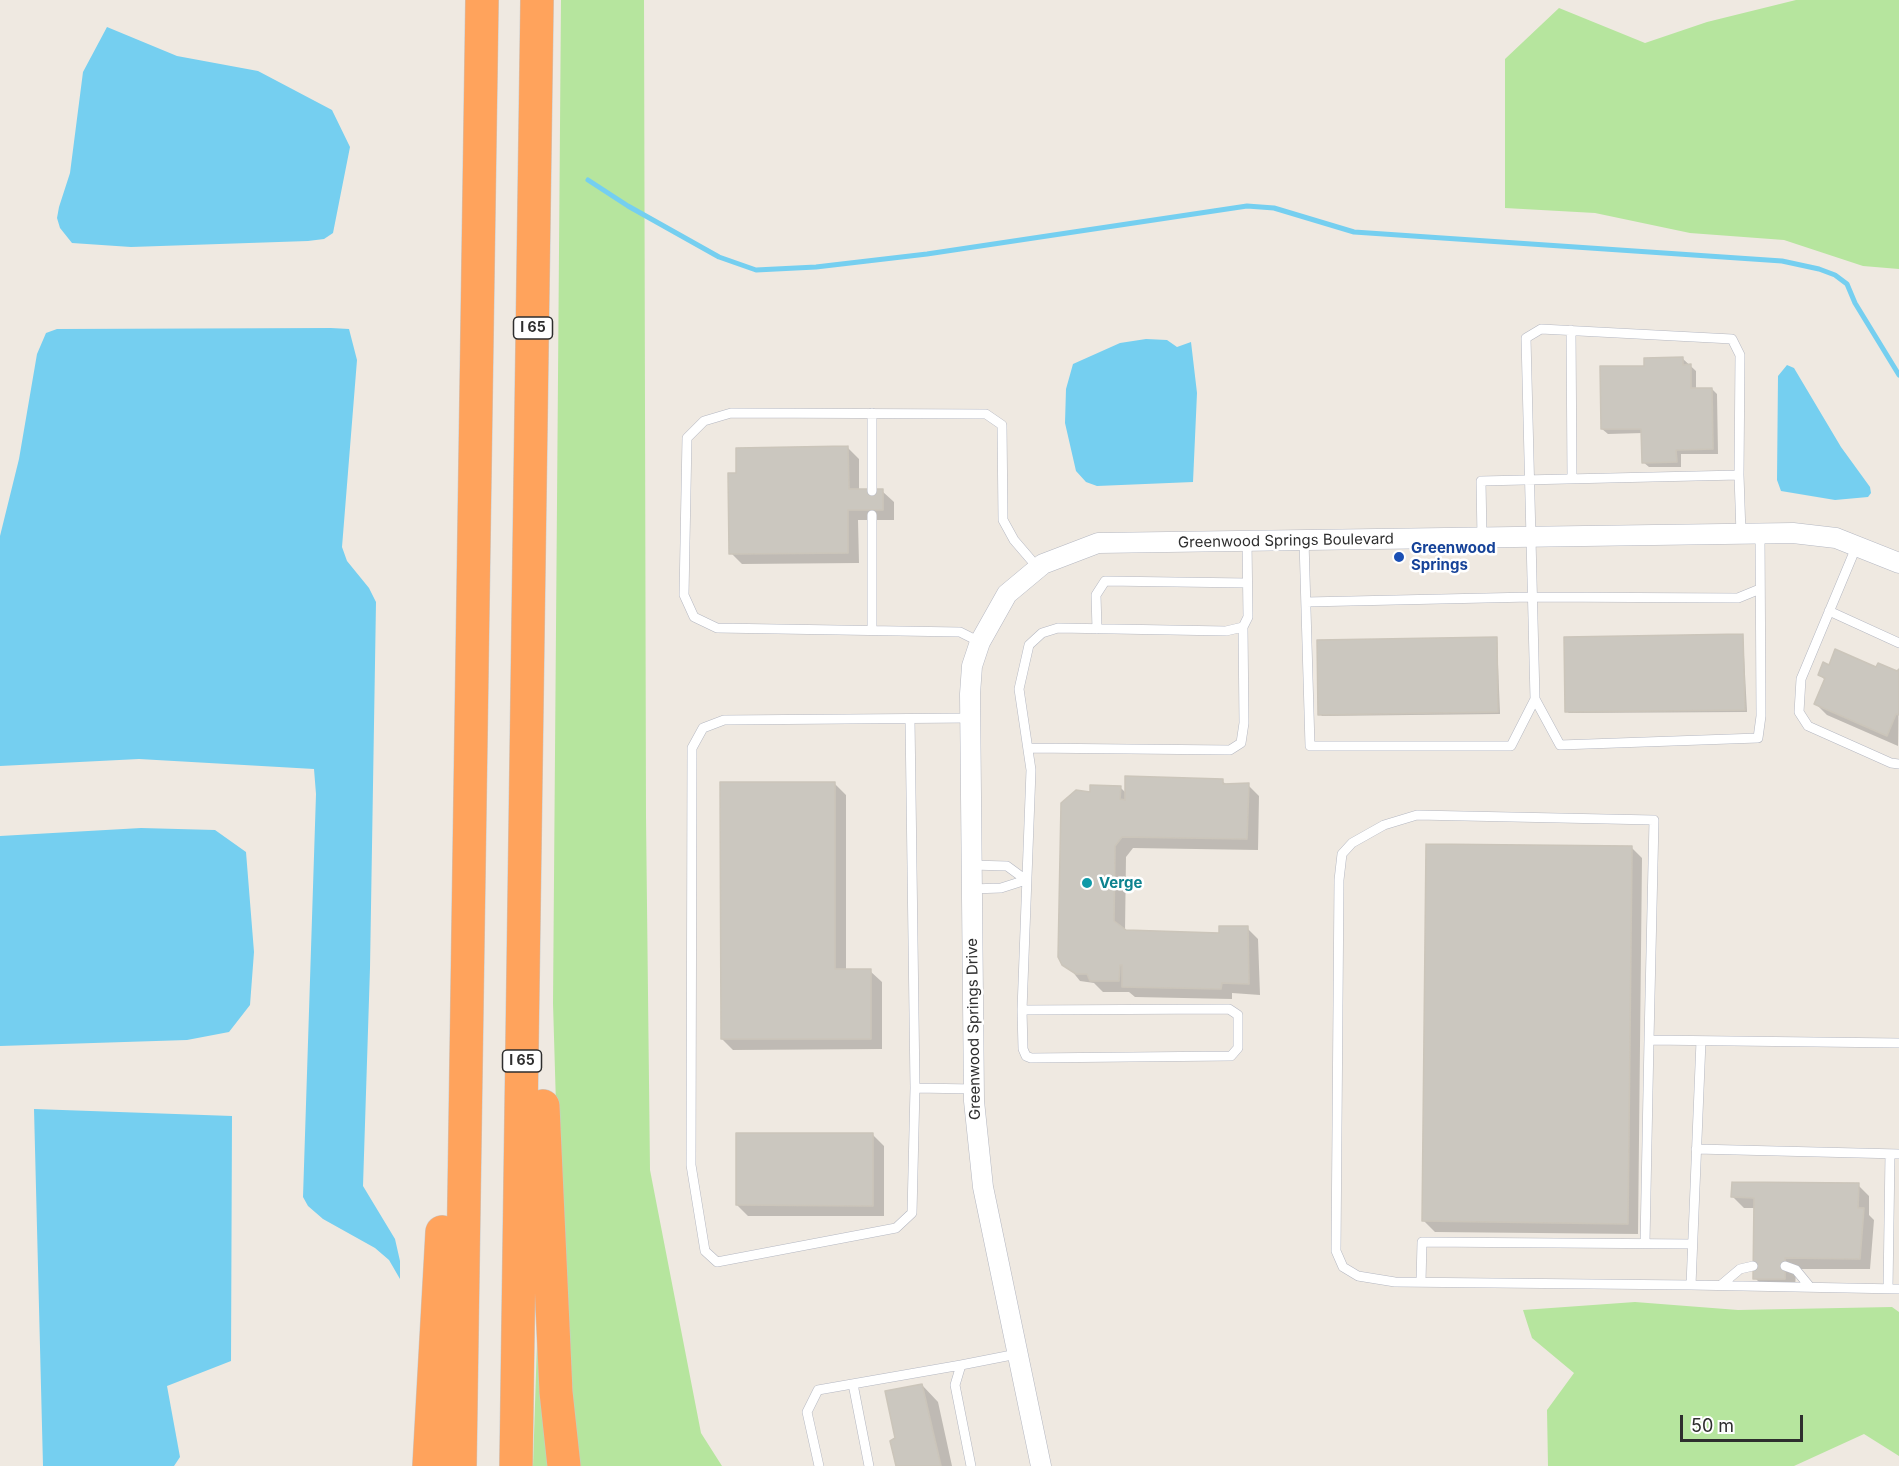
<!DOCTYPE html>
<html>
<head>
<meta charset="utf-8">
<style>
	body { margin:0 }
	#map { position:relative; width:1899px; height:1466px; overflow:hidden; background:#efe9e1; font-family:Inter,sans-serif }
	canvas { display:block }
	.scale { position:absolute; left:1680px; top:1415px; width:123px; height:27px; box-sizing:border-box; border:3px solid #2e2e2e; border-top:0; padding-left:8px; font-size:18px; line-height:21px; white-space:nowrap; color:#2e2e2e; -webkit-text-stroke:4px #fff; paint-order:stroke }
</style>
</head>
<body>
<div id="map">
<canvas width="1899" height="1466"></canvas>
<div class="scale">50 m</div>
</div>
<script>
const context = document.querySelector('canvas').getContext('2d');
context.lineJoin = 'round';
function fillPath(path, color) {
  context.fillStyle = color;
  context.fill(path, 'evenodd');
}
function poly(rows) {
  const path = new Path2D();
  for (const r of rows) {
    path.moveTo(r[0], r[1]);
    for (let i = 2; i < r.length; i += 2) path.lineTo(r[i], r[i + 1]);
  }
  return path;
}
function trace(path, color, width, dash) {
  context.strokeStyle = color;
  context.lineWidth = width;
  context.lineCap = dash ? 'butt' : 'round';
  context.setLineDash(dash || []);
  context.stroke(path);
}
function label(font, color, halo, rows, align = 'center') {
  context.font = font + ' Inter,sans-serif';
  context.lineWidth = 5;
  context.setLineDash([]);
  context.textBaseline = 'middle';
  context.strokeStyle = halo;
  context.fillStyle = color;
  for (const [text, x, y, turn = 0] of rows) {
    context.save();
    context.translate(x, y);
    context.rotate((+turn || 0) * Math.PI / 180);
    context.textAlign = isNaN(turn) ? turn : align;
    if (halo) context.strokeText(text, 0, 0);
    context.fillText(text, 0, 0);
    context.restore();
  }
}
fillPath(poly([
	[561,0,644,0,646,817,650,1170,701,1433,722,1466,578,1466,559,1207,553,1003],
	[1796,0,1899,0,1899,269,1863,266,1784,240,1690,233,1595,213,1505,208,1505,59,1559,8,1645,43,1707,22],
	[539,1281,553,1466,533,1466],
	[1635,1302,1738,1310,1892,1307,1899,1312,1899,1456,1864,1434,1794,1466,1548,1466,1547,1410,1574,1373,1532,1338,1523,1310]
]), '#b6e59e');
fillPath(poly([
	[107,27,177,56,258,71,332,110,350,147,333,233,324,239,308,241,131,247,72,243,60,228,57,218,59,207,70,173,83,72],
	[331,328,349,329,357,360,342,547,347,561,369,588,376,602,370,968,363,1186,395,1239,400,1261,400,1279,389,1260,375,1248,323,1219,308,1206,303,1197,316,794,314,769,139,759,0,766,0,536,19,459,37,354,46,333,57,329],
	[1146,339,1167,340,1177,347,1191,342,1197,393,1193,482,1097,486,1086,482,1076,471,1065,423,1066,389,1073,364,1120,343],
	[1787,365,1794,368,1841,447,1870,487,1871,493,1868,497,1835,500,1781,491,1777,480,1778,376],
	[141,828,215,830,246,852,254,952,250,1005,229,1032,187,1040,0,1046,0,836],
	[34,1109,232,1116,231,1361,167,1386,180,1457,174,1466,43,1466]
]), '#75cff0');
fillPath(poly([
	[1682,358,1696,371,1696,389,1712,389,1717,394,1718,454,1681,454,1681,467,1649,467,1643,462,1643,433,1608,434,1602,429,1645,367],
	[848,448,859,459,859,491,882,491,894,502,894,520,858,520,859,563,742,564,731,553,737,474],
	[1743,636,1747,712,1569,713,1566,711],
	[1497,639,1500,714,1322,716,1320,714],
	[1829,667,1877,669,1898,673,1899,670,1898,746,1827,715,1816,704,1826,681,1820,675],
	[1222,781,1227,785,1248,785,1259,796,1258,850,1133,848,1126,857,1125,931,1220,935,1247,928,1258,939,1260,995,1232,993,1232,999,1135,997,1129,992,1103,992,1094,983,1080,981,1060,956,1092,794,1120,787,1126,793],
	[834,783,846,795,846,971,870,971,882,982,882,1049,733,1050,722,1039],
	[1631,847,1642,858,1638,1234,1435,1232,1424,1221],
	[873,1135,884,1146,884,1216,748,1216,737,1205],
	[1858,1185,1869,1196,1869,1215,1874,1220,1870,1269,1796,1269,1795,1290,1766,1289,1755,1278,1756,1208,1744,1208,1733,1197],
	[922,1385,938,1402,952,1466,897,1466,896,1439]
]), '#0003');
trace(poly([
	[588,180,628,206,719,257,756,270,816,267,927,254,1247,206,1274,208,1354,232,1782,261,1819,269,1835,275,1847,284,1855,303,1899,375]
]), '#75cff0', 5);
const building = poly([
	[1683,357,1683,365,1691,364,1691,388,1712,388,1713,449,1676,450,1677,462,1642,463,1641,429,1601,429,1600,366,1644,366,1644,358,1683,357],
	[848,446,849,489,883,489,883,510,848,510,848,553,729,554,728,473,736,473,736,448,848,446],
	[1743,634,1745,710,1565,712,1564,637,1743,634],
	[1497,637,1498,712,1318,715,1317,640,1497,637],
	[1835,649,1876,667,1878,663,1897,671,1899,669,1899,715,1896,714,1887,736,1814,704,1825,678,1818,675,1823,662,1829,665,1835,649],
	[1125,776,1223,779,1223,784,1249,783,1247,839,1122,837,1115,846,1114,921,1126,930,1219,933,1219,926,1248,926,1249,984,1222,983,1221,989,1122,987,1122,965,1120,965,1119,981,1090,981,1087,974,1076,974,1062,965,1058,957,1061,803,1076,790,1090,792,1090,785,1121,786,1120,799,1125,800,1125,776],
	[720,782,835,782,835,969,871,969,871,1039,721,1039,720,782],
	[1426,844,1632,846,1628,1224,1422,1221,1426,844],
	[736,1133,873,1133,873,1206,736,1205,736,1133],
	[1732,1182,1859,1183,1858,1208,1864,1208,1860,1259,1785,1258,1785,1279,1753,1279,1754,1198,1731,1197,1732,1182],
	[922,1384,941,1466,896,1466,890,1441,895,1438,885,1391,922,1384]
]);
fillPath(building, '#cbc7bf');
trace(building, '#cbc5ba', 1.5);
const service = poly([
	[1571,330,1572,478],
	[1739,475,1740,355,1732,339,1541,329,1526,338,1535,699,1560,745,1758,738,1761,716,1760,534],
	[872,491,872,413],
	[1482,538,1481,481,1739,475,1741,534],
	[1304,541,1310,746,1511,746,1535,699],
	[1857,545,1801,679,1799,712,1808,726,1891,763,1899,764],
	[1306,602,1531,597,1738,598,1760,589],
	[1829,611,1899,643],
	[1097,629,1096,595,1105,581,1247,583],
	[872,630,872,515],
	[980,642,960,632,717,628,694,617,684,595,687,438,704,421,731,413,986,414,1002,425,1003,520,1014,540,1038,568],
	[971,718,724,720,703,728,692,748,691,1165,705,1251,717,1262,896,1228,912,1213,915,1088,974,1089],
	[910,719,915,1088],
	[1028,748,1230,750,1241,743,1244,723,1243,627],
	[971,865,1007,866,1026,880],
	[972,889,1001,888,1026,880],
	[1022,1010,1229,1009,1238,1015,1238,1048,1231,1056,1031,1058,1026,1056,1023,1049,1022,1010,1031,770,1019,689,1029,645,1042,633,1058,628,1226,631,1243,627,1248,617,1247,542],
	[1701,1041,1691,1285,1395,1282,1358,1276,1343,1267,1336,1251,1339,880,1342,854,1352,843,1384,825,1417,815,1654,820,1649,1040,1899,1043],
	[1696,1149,1899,1154],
	[1645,1243,1649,1040],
	[1785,1266,1796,1270,1810,1287],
	[1421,1282,1422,1242,1692,1244],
	[1691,1285,1899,1289],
	[1721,1285,1740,1269,1753,1266],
	[1888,1289,1890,1154],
	[853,1384,869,1466],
	[819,1466,807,1412,818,1390,961,1365],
	[971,1466,955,1385,961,1365,1017,1354]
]);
const minor = poly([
	[1041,1466,983,1187,974,1101,970,694,972,666,980,642,1007,594,1043,564,1098,543,1793,533,1836,538,1899,563]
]);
const motorway = poly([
	[543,1106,556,1392,564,1466],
	[429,1466,442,1232],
	[460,1466,482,0],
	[516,1466,537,0]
]);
trace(service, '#b4b7c1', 10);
trace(minor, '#b4b7c1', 21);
trace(motorway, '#c9c9c9', 34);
trace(service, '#fff', 9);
trace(minor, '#fff', 20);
trace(motorway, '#ffa35c', 33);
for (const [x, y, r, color] of [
	[1399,557,6,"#1a4fb4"],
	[1087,883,6,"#0f9aa8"]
]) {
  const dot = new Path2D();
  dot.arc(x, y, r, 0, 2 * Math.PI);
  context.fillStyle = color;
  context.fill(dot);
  trace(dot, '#fff', 2);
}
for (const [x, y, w] of [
	[533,328,39],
	[522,1061,39]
]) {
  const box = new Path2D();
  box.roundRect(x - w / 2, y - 11, w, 22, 4.5);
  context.fillStyle = '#fff';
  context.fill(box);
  trace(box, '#2e2e2e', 1.5);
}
label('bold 14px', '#2e2e2e', null, [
	["I 65",533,328],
	["I 65",522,1061]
]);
label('15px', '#2e2e2e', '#fff', [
	["Greenwood Springs Boulevard",1286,541,-1],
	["Greenwood Springs Drive",974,1029,-91]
]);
label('bold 15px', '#164399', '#fff', [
	["Greenwood",1411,548],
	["Springs",1411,565]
], 'left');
label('bold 15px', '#0d838f', '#fff', [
	["Verge",1099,883]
], 'left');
</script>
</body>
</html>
